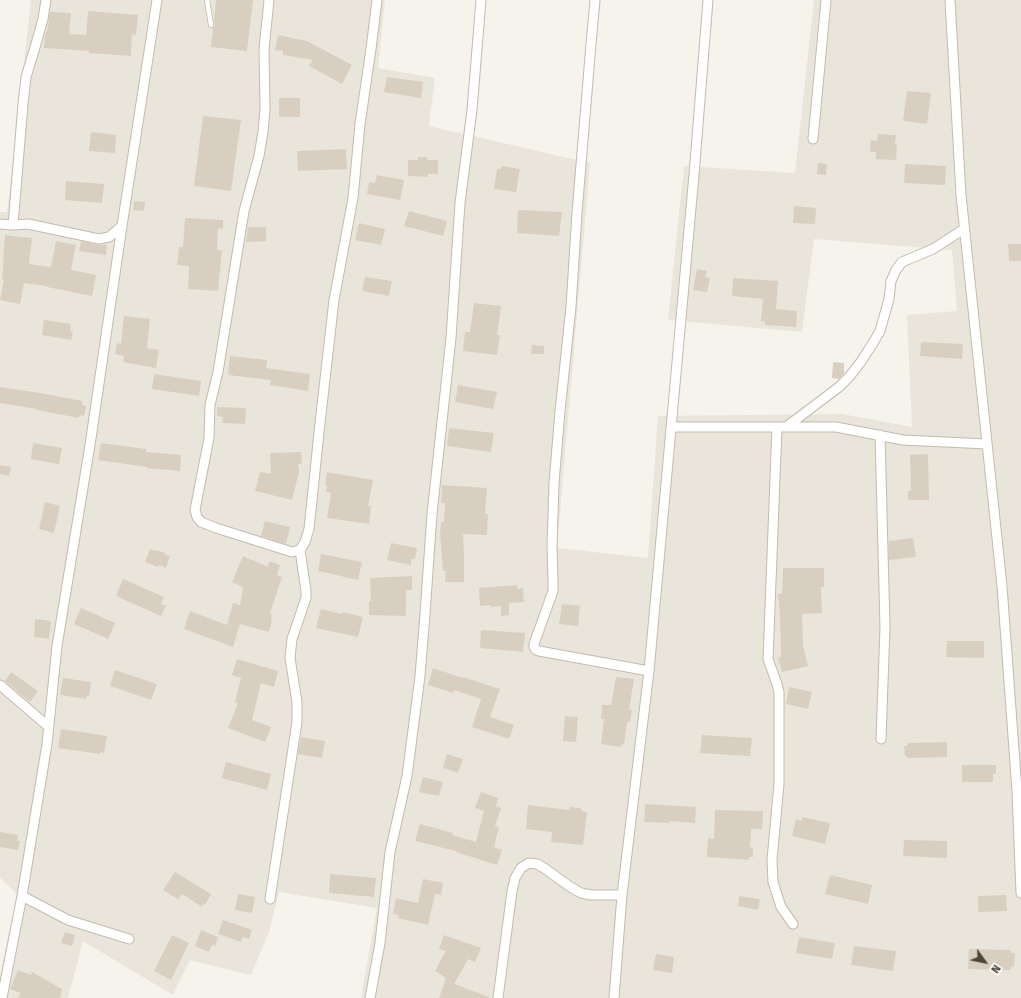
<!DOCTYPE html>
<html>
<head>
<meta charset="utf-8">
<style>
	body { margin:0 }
	#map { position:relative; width:1021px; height:998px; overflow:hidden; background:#f6f3ec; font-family:"Fira Sans",sans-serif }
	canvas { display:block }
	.north { position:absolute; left:965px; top:942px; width:40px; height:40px; -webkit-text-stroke:3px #fff; paint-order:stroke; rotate:123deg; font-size:11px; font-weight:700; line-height:16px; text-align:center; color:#4b4439 }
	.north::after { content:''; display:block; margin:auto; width:14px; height:18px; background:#4b4439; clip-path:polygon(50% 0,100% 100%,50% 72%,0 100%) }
</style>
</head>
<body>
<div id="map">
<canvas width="1021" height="998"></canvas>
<div class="north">N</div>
</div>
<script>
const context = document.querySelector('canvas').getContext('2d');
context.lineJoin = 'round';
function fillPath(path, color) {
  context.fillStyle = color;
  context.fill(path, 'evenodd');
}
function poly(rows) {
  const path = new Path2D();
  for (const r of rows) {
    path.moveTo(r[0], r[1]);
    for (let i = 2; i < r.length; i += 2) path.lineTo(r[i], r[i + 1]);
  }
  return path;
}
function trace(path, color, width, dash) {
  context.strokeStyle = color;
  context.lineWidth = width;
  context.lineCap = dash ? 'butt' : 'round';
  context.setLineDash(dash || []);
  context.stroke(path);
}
fillPath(poly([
	[31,0,385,0,378,68,435,78,429,126,590,163,557,548,648,558,658,416,842,414,912,427,907,315,957,311,952,250,814,239,802,332,668,320,684,166,795,173,814,0,1021,0,1021,998,361,998,377,908,279,892,269,932,251,975,190,960,173,995,83,941,68,998,0,998,0,976,17,894,0,878,0,212,7,212]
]), '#eae5da');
fillPath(poly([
	[216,0,253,0,247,51,211,47,213,28,215,26,214,20],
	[88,11,138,15,136,35,132,34,131,56,89,53,89,51,44,48,45,35,46,32,47,32,50,12,71,13,69,34,86,35],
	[278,35,307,41,352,65,342,84,309,66,313,60,283,55,283,51,275,50],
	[387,77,423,82,421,98,384,92],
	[907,91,931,93,927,124,903,121],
	[279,98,300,98,300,117,279,117],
	[203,116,241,120,231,191,194,186],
	[91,132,116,135,115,153,89,151],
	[878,134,896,135,895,144,897,145,896,160,876,159,876,152,870,152,871,140,877,141],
	[346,149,347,169,298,171,297,151],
	[418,157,427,157,427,160,438,160,438,174,428,174,428,177,408,176,408,160,418,160],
	[818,163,827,164,826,175,817,174],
	[905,164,946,166,945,185,904,183],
	[502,166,520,169,516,192,494,189,497,169,501,169],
	[377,175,404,180,400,200,367,194,369,182,375,183],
	[66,181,104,184,102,203,65,200],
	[134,201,145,202,144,211,133,210],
	[794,206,816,208,815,224,793,223],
	[518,210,562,212,559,236,517,233],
	[409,211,447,221,443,236,404,226],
	[185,218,223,220,223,229,218,228,217,250,222,250,218,291,188,289,189,266,177,265,179,247,183,247],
	[359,223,385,229,381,245,355,240],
	[248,227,266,227,266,241,246,242],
	[5,235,32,238,29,264,51,267,56,241,76,245,71,270,96,275,92,296,47,287,47,286,24,283,20,304,0,300,4,280,2,280,4,259,3,259],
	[81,241,98,245,107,245,106,255,79,251],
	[1008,244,1021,244,1021,261,1009,261],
	[697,269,707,271,705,277,710,278,707,292,693,290],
	[365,277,392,281,389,296,362,291],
	[733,278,778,281,776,309,797,311,796,327,765,325,765,322,761,321,763,299,732,296],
	[474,303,501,306,497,335,500,335,497,355,463,351,465,332,470,332],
	[124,316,150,319,147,348,159,350,156,368,123,362,124,356,115,354,117,343,121,344],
	[44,320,71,324,70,331,73,332,71,340,42,335],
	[921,342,963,344,962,359,920,356],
	[532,345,544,346,544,354,531,354],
	[230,356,267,360,266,368,310,374,308,391,270,385,271,380,228,375],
	[833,362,844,363,844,374,839,379,832,378],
	[154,374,201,381,199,396,152,389],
	[458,385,497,392,493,409,455,402],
	[0,387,40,393,82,401,82,405,86,406,84,416,80,415,79,418,37,410,37,409,0,403],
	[217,407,246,408,245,424,222,423,223,417,217,416],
	[449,428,494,433,491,452,447,446],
	[33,443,62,448,59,464,31,459],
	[101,443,146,449,146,452,181,455,180,471,147,468,147,467,98,460],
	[301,452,302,464,298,464,299,472,292,500,255,491,260,472,271,474,270,453],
	[928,454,929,500,908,500,908,491,911,491,910,455],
	[0,465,11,467,9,476,0,474],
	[327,472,373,480,368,506,371,506,369,524,327,518,331,493,326,492,327,486,325,485],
	[442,485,487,488,485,514,488,514,487,535,463,534,464,558,464,582,445,582,446,571,443,571,440,533,441,522,444,522,445,503,441,503],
	[45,502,60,506,54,533,39,529],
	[265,521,290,527,286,544,261,536],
	[913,538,916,557,889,560,889,541],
	[391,543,417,548,415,559,411,559,411,565,387,560],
	[150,549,156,551,156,550,165,553,165,554,170,556,166,568,159,565,158,567,145,562],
	[321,554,362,562,358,580,318,571],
	[243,556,268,567,269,561,280,565,277,575,282,577,270,613,272,614,271,620,272,621,269,632,240,624,233,647,184,629,190,611,227,625,233,603,240,605,243,587,232,582],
	[783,568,824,568,824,587,821,587,822,613,802,614,803,645,808,666,782,672,778,658,781,657,780,615,778,594,782,594],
	[412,576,412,590,406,590,406,616,369,615,369,601,371,601,370,578],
	[123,579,164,597,161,604,166,606,161,616,116,596],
	[517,585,518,589,523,588,524,602,509,603,509,615,501,616,501,606,490,607,490,605,480,606,479,588],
	[562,604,580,606,578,626,559,624],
	[81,608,115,623,108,639,74,624],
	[321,609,342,614,343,612,363,617,358,637,316,628],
	[35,619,51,621,49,639,34,637],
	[481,630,525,633,523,652,480,648],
	[947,641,984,641,984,658,946,657],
	[237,659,278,671,274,687,261,683,252,720,271,727,265,742,228,728,238,703,235,702,241,678,232,675],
	[433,668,463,678,463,677,500,689,490,717,514,725,509,739,472,727,481,699,454,690,453,693,428,685],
	[115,670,157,684,151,700,110,686],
	[11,672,38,691,30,702,5,681],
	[616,677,634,679,629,710,632,710,630,722,627,722,624,745,622,744,621,747,601,744,604,719,601,719,602,705,611,705],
	[63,678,91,682,89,697,87,696,86,699,60,695],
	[789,687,812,692,808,709,786,704],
	[565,716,578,717,576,742,563,741],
	[61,729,107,736,104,753,101,752,100,754,58,748],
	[702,735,752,738,750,756,700,753],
	[301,737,325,741,322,758,298,754],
	[947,742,947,757,907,758,907,756,905,756,904,746,907,746,907,743],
	[447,754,463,759,458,773,443,768],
	[226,762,271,774,267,790,222,778],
	[962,765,996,765,996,774,993,774,993,782,962,782],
	[423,777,443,782,439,796,419,792],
	[481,792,498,798,496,806,501,808,495,826,499,827,494,847,502,850,497,865,456,852,456,851,415,841,420,824,453,833,452,835,476,842,484,811,475,808],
	[645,804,696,807,695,823,670,821,670,823,644,822],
	[528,805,569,810,570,807,581,808,581,811,587,812,583,845,551,842,552,832,526,829],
	[715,810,763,811,762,829,751,829,750,847,753,848,753,857,749,857,749,860,707,857,708,838,714,839],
	[802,817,830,823,825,844,792,836,796,819,802,821],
	[0,832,18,835,17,841,20,841,18,850,0,847],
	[904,840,947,841,947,858,903,856],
	[175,872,211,894,205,905,203,904,202,907,182,894,178,899,163,890],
	[330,874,376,878,374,897,329,893],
	[830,875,872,885,868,904,825,894],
	[423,879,443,883,441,895,435,894,428,925,398,918,399,915,393,914,396,898,418,903],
	[238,894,255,897,252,913,235,910],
	[1006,895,1007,911,978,912,978,896],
	[739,896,760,899,758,910,738,906],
	[223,920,252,930,249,939,243,937,241,942,218,934],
	[201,930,218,937,215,946,212,945,209,952,195,946],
	[65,932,75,935,72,946,61,943],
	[172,935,189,943,171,980,154,971],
	[444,935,481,948,475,962,468,959,454,984,489,997,489,998,439,998,446,978,435,971,446,951,439,949],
	[799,937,835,943,832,959,796,953],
	[854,946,896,951,893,971,851,965],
	[969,949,1011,950,1011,953,1015,953,1014,967,1011,966,1011,970,968,969],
	[656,954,674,957,672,973,653,970],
	[18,970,31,975,32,972,62,989,60,998,18,998,21,993,10,989]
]), '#d8cfc1');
const service = poly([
	[207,0,211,25]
]);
const minor = poly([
	[269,0,264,49,265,109,263,132,259,156,244,211,218,372,210,405,209,438,195,510,197,517,201,522,216,528,292,552,300,550,305,542,309,529,320,423,334,300,353,198,360,124,371,49,377,0],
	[595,0,591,44,577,213,571,307,560,411,554,483,552,546,553,582,553,591,534,644,534,647,536,650,539,651,649,671],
	[950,0,961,195,1002,586,1017,791,1021,893],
	[813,139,826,0],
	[0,224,13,225,28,224,99,239,109,237,122,226],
	[13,225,23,104,26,77,36,44,43,19,46,0],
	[672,427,836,427,903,440,987,444],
	[777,427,768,659,777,684,779,692,779,784,772,860,773,882,781,907,793,924],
	[786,427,839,387,849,377,860,363,873,343,880,331,889,299,891,281,896,270,902,262,933,249,964,229],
	[880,435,885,627,881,739],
	[0,685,49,727],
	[22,896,68,920,129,939],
	[270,899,297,722,297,702,290,658,292,639,306,598,306,591,300,550],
	[2,998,22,896,47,744,57,646,90,445,122,226,157,0],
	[370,998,380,943,390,852,407,776,420,676,425,614,432,514,451,338,460,203,472,110,481,0],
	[498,998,512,891,515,878,521,868,529,863,537,864,544,868,569,886,581,893,591,895,622,895],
	[614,998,622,895,649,671,694,175,708,0]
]);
trace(service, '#c2bbae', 6);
trace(minor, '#c2bbae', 11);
trace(service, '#fff', 4.5);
trace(minor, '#fff', 9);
</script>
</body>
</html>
